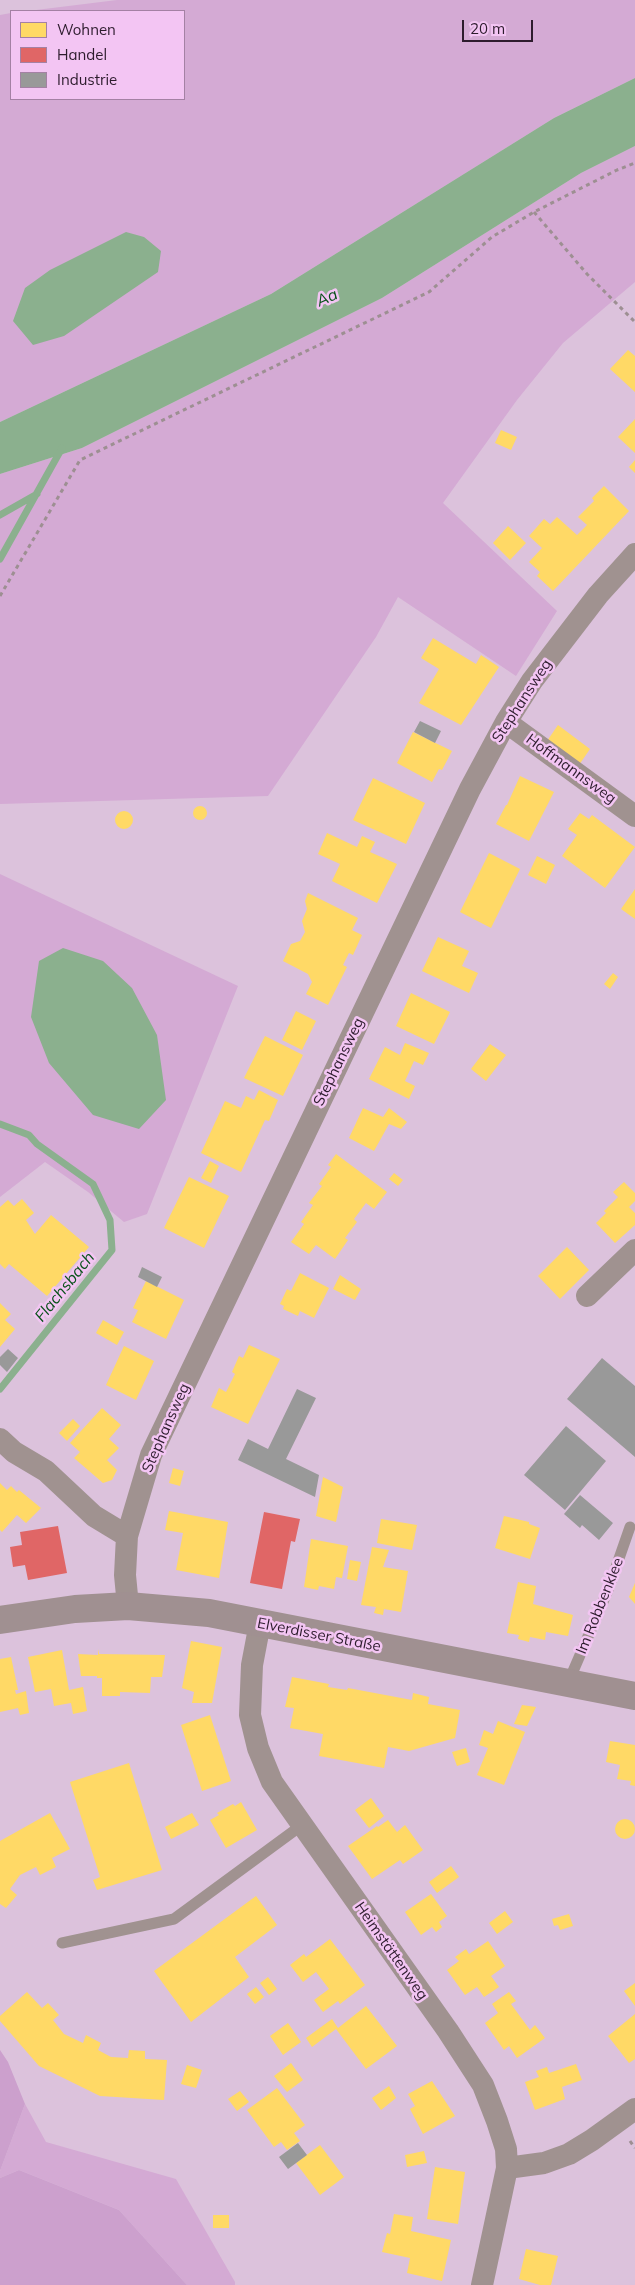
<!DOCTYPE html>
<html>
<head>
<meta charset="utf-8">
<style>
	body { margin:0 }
	#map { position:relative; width:635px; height:2285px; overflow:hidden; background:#dcc2dc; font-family:Mulish,sans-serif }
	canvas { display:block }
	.legend { position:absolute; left:10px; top:10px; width:175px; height:90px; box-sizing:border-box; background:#f3c5f3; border:1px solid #a481a4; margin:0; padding:6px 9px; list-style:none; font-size:15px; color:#2d1c2d }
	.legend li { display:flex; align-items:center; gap:10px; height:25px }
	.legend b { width:25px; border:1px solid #a481a4 }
	.scale { position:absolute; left:462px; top:20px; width:71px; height:22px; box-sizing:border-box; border:2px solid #2d1c2d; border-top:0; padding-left:6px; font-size:15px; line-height:18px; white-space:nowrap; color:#2d1c2d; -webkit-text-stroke:4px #f3c5f3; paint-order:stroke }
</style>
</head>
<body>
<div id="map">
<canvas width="635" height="2285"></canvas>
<ul class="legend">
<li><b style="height:14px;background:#ffd966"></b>Wohnen</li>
<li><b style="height:14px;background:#e06666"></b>Handel</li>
<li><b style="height:14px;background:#999"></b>Industrie</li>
</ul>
<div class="scale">20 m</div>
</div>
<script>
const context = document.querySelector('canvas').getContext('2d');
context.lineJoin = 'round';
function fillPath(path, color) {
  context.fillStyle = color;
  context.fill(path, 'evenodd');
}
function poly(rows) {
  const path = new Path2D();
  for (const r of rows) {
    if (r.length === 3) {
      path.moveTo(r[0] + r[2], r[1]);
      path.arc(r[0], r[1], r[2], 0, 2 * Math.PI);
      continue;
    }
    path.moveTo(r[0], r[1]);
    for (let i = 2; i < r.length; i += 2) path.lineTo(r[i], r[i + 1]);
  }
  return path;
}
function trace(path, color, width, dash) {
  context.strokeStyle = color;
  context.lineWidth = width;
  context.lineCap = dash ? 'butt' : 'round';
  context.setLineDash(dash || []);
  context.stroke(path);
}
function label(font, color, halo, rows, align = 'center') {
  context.font = font + ' Mulish,sans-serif';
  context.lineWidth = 5;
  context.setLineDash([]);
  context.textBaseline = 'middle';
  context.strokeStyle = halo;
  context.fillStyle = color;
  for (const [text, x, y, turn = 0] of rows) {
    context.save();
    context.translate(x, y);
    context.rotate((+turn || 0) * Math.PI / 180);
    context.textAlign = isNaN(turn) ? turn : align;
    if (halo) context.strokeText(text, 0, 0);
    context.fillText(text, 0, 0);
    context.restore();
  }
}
fillPath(poly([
	[117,0,635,0,635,78,554,118,271,294,0,422,0,15,11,13,11,99,184,99,184,11,28,11],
	[635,146,635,282,563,343,517,400,443,503,557,611,516,676,398,597,376,637,268,796,0,804,0,474,82,448,382,298,581,173],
	[0,874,238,986,147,1214,124,1222,88,1192,45,1162,0,1197],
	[25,2104,46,2142,176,2179,235,2282,235,2285,187,2285,119,2210,19,2170,0,2178,0,2171]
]), '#d4aad4');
fillPath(poly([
	[0,2050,8,2062,25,2104,0,2171],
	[19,2170,119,2210,187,2285,0,2285,0,2178]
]), '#cca0cd');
fillPath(poly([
	[635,78,635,146,581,173,382,298,82,448,0,474,0,422,271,294,554,118],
	[126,232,144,237,161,251,158,272,64,336,33,345,13,321,25,288,50,270],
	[63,948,103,961,132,988,157,1035,166,1100,139,1129,93,1115,49,1063,31,1017,39,961]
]), '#8bb08e');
fillPath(poly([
	[628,350,635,356,635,392,610,369],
	[635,419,635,453,618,437],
	[501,430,517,437,511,450,495,443],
	[635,460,635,473,629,467],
	[604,486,629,511,553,591,537,576,540,572,529,562,542,548,529,536,544,519,550,524,557,517,577,535,587,525,578,517,594,501,592,498],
	[508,526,526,543,510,560,493,543],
	[433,638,476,664,481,655,499,667,461,725,419,703,439,669,421,658],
	[558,725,590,749,579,765,547,741],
	[413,732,452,751,442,770,439,769,432,782,397,763],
	[520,776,554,792,529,841,496,824,506,805,507,805],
	[373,778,425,803,406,844,353,820],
	[200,813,7],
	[124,820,9],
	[580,813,589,819,592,815,635,847,605,888,562,856,577,835,568,829],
	[327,833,357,847,362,836,375,842,370,852,397,864,377,903,332,881,340,864,318,854],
	[489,853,520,869,491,928,460,912],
	[537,856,555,865,546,884,528,875],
	[635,889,635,919,621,909],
	[308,893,358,918,352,930,362,935,353,955,349,953,343,965,347,967,328,1005,306,994,312,982,308,974,283,961,291,944,300,941,305,932,302,921,307,909,305,901],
	[438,937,469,951,462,966,478,973,469,993,422,971],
	[613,973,618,977,610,989,604,984],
	[411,993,450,1012,434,1044,396,1026],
	[296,1011,316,1021,302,1050,282,1040],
	[265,1036,303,1055,283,1096,244,1078],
	[405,1043,429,1053,423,1065,414,1061,405,1081,415,1086,409,1099,369,1079,385,1047,400,1055],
	[490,1044,506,1055,486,1081,471,1069],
	[259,1090,278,1100,269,1121,265,1120,241,1172,201,1153,225,1101,241,1108,246,1096,254,1100],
	[363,1108,383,1117,389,1108,407,1122,401,1129,389,1124,374,1151,349,1138],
	[336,1154,387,1192,374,1209,366,1203,354,1219,357,1222,345,1238,348,1240,335,1259,316,1245,309,1254,291,1242,304,1224,301,1222,313,1205,309,1203,322,1186,319,1184,331,1167,328,1165],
	[210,1161,219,1166,211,1183,201,1178],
	[394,1173,403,1180,398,1186,389,1179],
	[189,1177,229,1196,204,1248,164,1228],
	[624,1182,635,1193,635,1201,629,1207,635,1213,635,1225,615,1243,596,1223,606,1213,604,1211,618,1197,613,1192],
	[22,1199,34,1213,26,1220,35,1234,51,1215,89,1247,47,1296,9,1264,5,1269,0,1264,0,1207,8,1200,14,1206],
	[567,1247,589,1270,560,1299,538,1276],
	[300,1273,329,1288,314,1318,300,1311,298,1316,283,1309,284,1306,280,1304,287,1289,291,1291],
	[340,1275,361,1289,355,1300,333,1289],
	[146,1281,184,1300,166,1339,132,1322,138,1310,133,1308],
	[0,1303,11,1314,5,1320,15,1329,0,1347],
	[103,1320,124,1332,117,1345,96,1333],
	[249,1345,280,1359,248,1424,211,1407,219,1388,226,1392,235,1374,232,1372,239,1356,243,1358],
	[124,1346,154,1361,136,1400,106,1385],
	[102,1408,121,1425,109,1439,119,1448,107,1460,117,1470,112,1480,103,1483,74,1458,80,1452,70,1443],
	[73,1419,80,1426,67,1441,59,1433],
	[173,1468,184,1471,180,1486,169,1483],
	[323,1477,343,1487,336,1522,316,1516],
	[0,1483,7,1490,11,1486,17,1492,19,1490,41,1508,26,1523,17,1515,2,1532,0,1530],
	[169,1511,228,1522,219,1578,176,1570,183,1533,165,1530],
	[504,1516,529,1522,529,1524,540,1528,530,1559,495,1548],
	[381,1519,417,1525,412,1550,377,1543],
	[311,1539,348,1546,342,1578,336,1577,334,1589,319,1586,318,1590,304,1587],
	[372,1547,389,1550,383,1567,408,1571,401,1612,384,1609,383,1615,374,1613,376,1607,361,1605],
	[350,1560,361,1562,357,1581,347,1579],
	[518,1582,536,1586,533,1604,573,1615,568,1636,546,1632,545,1640,530,1637,529,1642,518,1639,519,1635,507,1633],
	[635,1583,635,1604,629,1597],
	[191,1641,222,1647,212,1703,192,1703,194,1692,182,1688],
	[98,1649,99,1654,165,1655,162,1677,151,1677,150,1693,120,1692,120,1696,102,1696,102,1678,97,1678,97,1676,81,1676,78,1654,98,1655],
	[62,1650,69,1690,83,1687,87,1711,73,1714,71,1703,54,1706,51,1689,35,1692,28,1657],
	[11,1657,18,1690,15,1690,16,1694,26,1691,29,1713,20,1715,18,1708,0,1712,0,1659],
	[292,1677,329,1684,328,1687,347,1690,348,1688,412,1700,413,1693,429,1697,428,1704,460,1710,455,1738,409,1751,388,1747,384,1768,319,1756,323,1734,290,1728,294,1708,285,1707],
	[522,1705,536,1707,527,1726,514,1724],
	[210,1715,231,1781,202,1791,181,1725],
	[498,1721,525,1732,504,1785,477,1775,488,1748,479,1745,484,1730,493,1734],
	[610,1741,635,1745,635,1786,630,1785,631,1781,617,1779,620,1765,606,1762],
	[466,1748,470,1762,457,1766,452,1752],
	[129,1763,162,1870,97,1890,93,1880,100,1877,70,1782],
	[371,1798,384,1816,369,1828,355,1810],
	[241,1802,257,1830,226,1848,210,1820,219,1815,217,1813,233,1804,235,1806],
	[50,1813,70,1849,52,1858,56,1867,40,1875,36,1867,20,1875,10,1889,17,1895,6,1908,0,1904,0,1841],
	[192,1813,199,1825,171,1839,165,1827],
	[625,1829,10],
	[388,1820,397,1832,405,1825,423,1850,403,1864,400,1860,372,1879,348,1846,377,1826,378,1827],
	[451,1866,459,1877,437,1893,429,1882],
	[431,1894,447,1916,439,1922,442,1927,436,1932,432,1927,421,1935,405,1912],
	[256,1896,277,1925,235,1957,249,1977,191,2022,154,1971],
	[505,1911,513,1922,497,1934,489,1923],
	[569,1914,573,1926,560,1930,558,1925,554,1926,552,1919],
	[330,1939,365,1985,340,2004,338,2001,323,2012,314,2000,329,1989,316,1972,303,1982,290,1965,304,1954,306,1957],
	[488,1941,505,1966,491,1976,499,1987,484,1997,477,1987,465,1995,447,1970,459,1961,455,1957,466,1949,469,1954],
	[268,1977,277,1989,269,1995,260,1983],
	[635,1983,635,2006,624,1991],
	[256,1987,264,1997,255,2004,247,1994],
	[27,1992,42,2008,48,2003,59,2015,53,2020,64,2034,83,2043,86,2035,101,2043,98,2050,111,2057,128,2058,129,2050,145,2051,145,2059,167,2060,164,2100,100,2096,39,2066,0,2021,0,2016],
	[509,1992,516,2001,511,2004,530,2030,535,2025,545,2038,517,2058,509,2046,504,2050,485,2023,498,2013,492,2004],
	[366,2006,397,2046,366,2069,336,2029,312,2047,306,2038,332,2019,338,2028],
	[635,2014,635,2059,629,2063,608,2036],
	[288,2023,301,2042,283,2055,270,2036],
	[291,2063,303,2080,287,2092,274,2076],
	[576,2064,582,2080,562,2087,565,2099,535,2110,525,2082,539,2077,536,2071,547,2067,549,2073],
	[187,2065,202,2070,196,2088,181,2084],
	[432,2081,455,2116,423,2134,410,2109,415,2106,408,2094],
	[389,2086,396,2098,381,2110,372,2098],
	[277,2088,305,2125,294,2133,300,2141,287,2150,281,2142,274,2147,247,2110],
	[240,2091,249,2102,237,2111,228,2099],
	[320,2145,344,2177,320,2195,296,2163],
	[424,2151,427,2163,407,2167,405,2155],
	[435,2167,465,2172,458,2224,427,2219],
	[394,2214,413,2217,411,2231,451,2240,442,2281,407,2273,410,2258,382,2252,387,2233,390,2234],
	[213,2215,229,2215,229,2228,213,2228],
	[526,2249,558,2256,551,2285,540,2285,519,2279]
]), '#ffd966');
fillPath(poly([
	[264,1512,300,1519,295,1542,291,1541,282,1589,250,1583],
	[58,1526,67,1573,28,1580,25,1565,13,1567,10,1547,22,1545,20,1532]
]), '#e06666');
fillPath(poly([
	[420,721,441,731,435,743,414,732],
	[142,1267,162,1277,157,1287,138,1277],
	[8,1349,18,1358,7,1372,0,1365,0,1357],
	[602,1358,635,1386,635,1457,567,1399],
	[297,1389,316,1398,286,1459,319,1475,315,1497,238,1460,248,1439,268,1449],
	[566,1426,606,1461,565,1510,524,1475],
	[580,1495,613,1523,599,1540,582,1525,580,1528,564,1514],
	[298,2143,307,2155,288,2169,279,2157]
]), '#999');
trace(poly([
	[0,515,37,494],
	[0,559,62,448],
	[0,1124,29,1135,37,1144,93,1184,110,1220,112,1250,0,1389]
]), '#8bb08e', 7);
trace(poly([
	[534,212,587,274,635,322],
	[0,596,80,460,429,292,492,237,534,212,617,170,635,163],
	[630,2141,635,2148]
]), '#9d8f92', 3, [4, 4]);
trace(poly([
	[568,1683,608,1590,630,1527],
	[62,1943,174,1919,302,1825]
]), '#a09290', 11);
trace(poly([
	[506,722,635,816],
	[587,1296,635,1250],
	[0,1439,14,1452,46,1471,94,1516,127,1536],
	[128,1606,125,1575,127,1536,151,1455,470,789,506,722,532,681,598,595,635,554],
	[260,1623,252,1665,250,1715,258,1748,272,1782,448,2031,483,2085,497,2121,506,2149,507,2168,482,2285],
	[507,2168,544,2163,569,2154,592,2140,635,2109]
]), '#a09290', 22);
trace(poly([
	[0,1620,75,1609,128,1606,209,1613,635,1696]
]), '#a09091', 28);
label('15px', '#2d1c2d', '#f3c5f3', [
	["Stephansweg",522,701,-57],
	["Hoffmannsweg",571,769,36],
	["Stephansweg",339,1062,-64],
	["Stephansweg",166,1428,-66],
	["Im Robbenklee",600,1606,-68],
	["Elverdisser Straße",319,1635,11],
	["Heimstättenweg",391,1951,55]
]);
label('italic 16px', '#09521a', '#f3c5f3', [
	["Aa",327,298,-24],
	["Flachsbach",65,1287,-51]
]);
</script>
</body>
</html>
